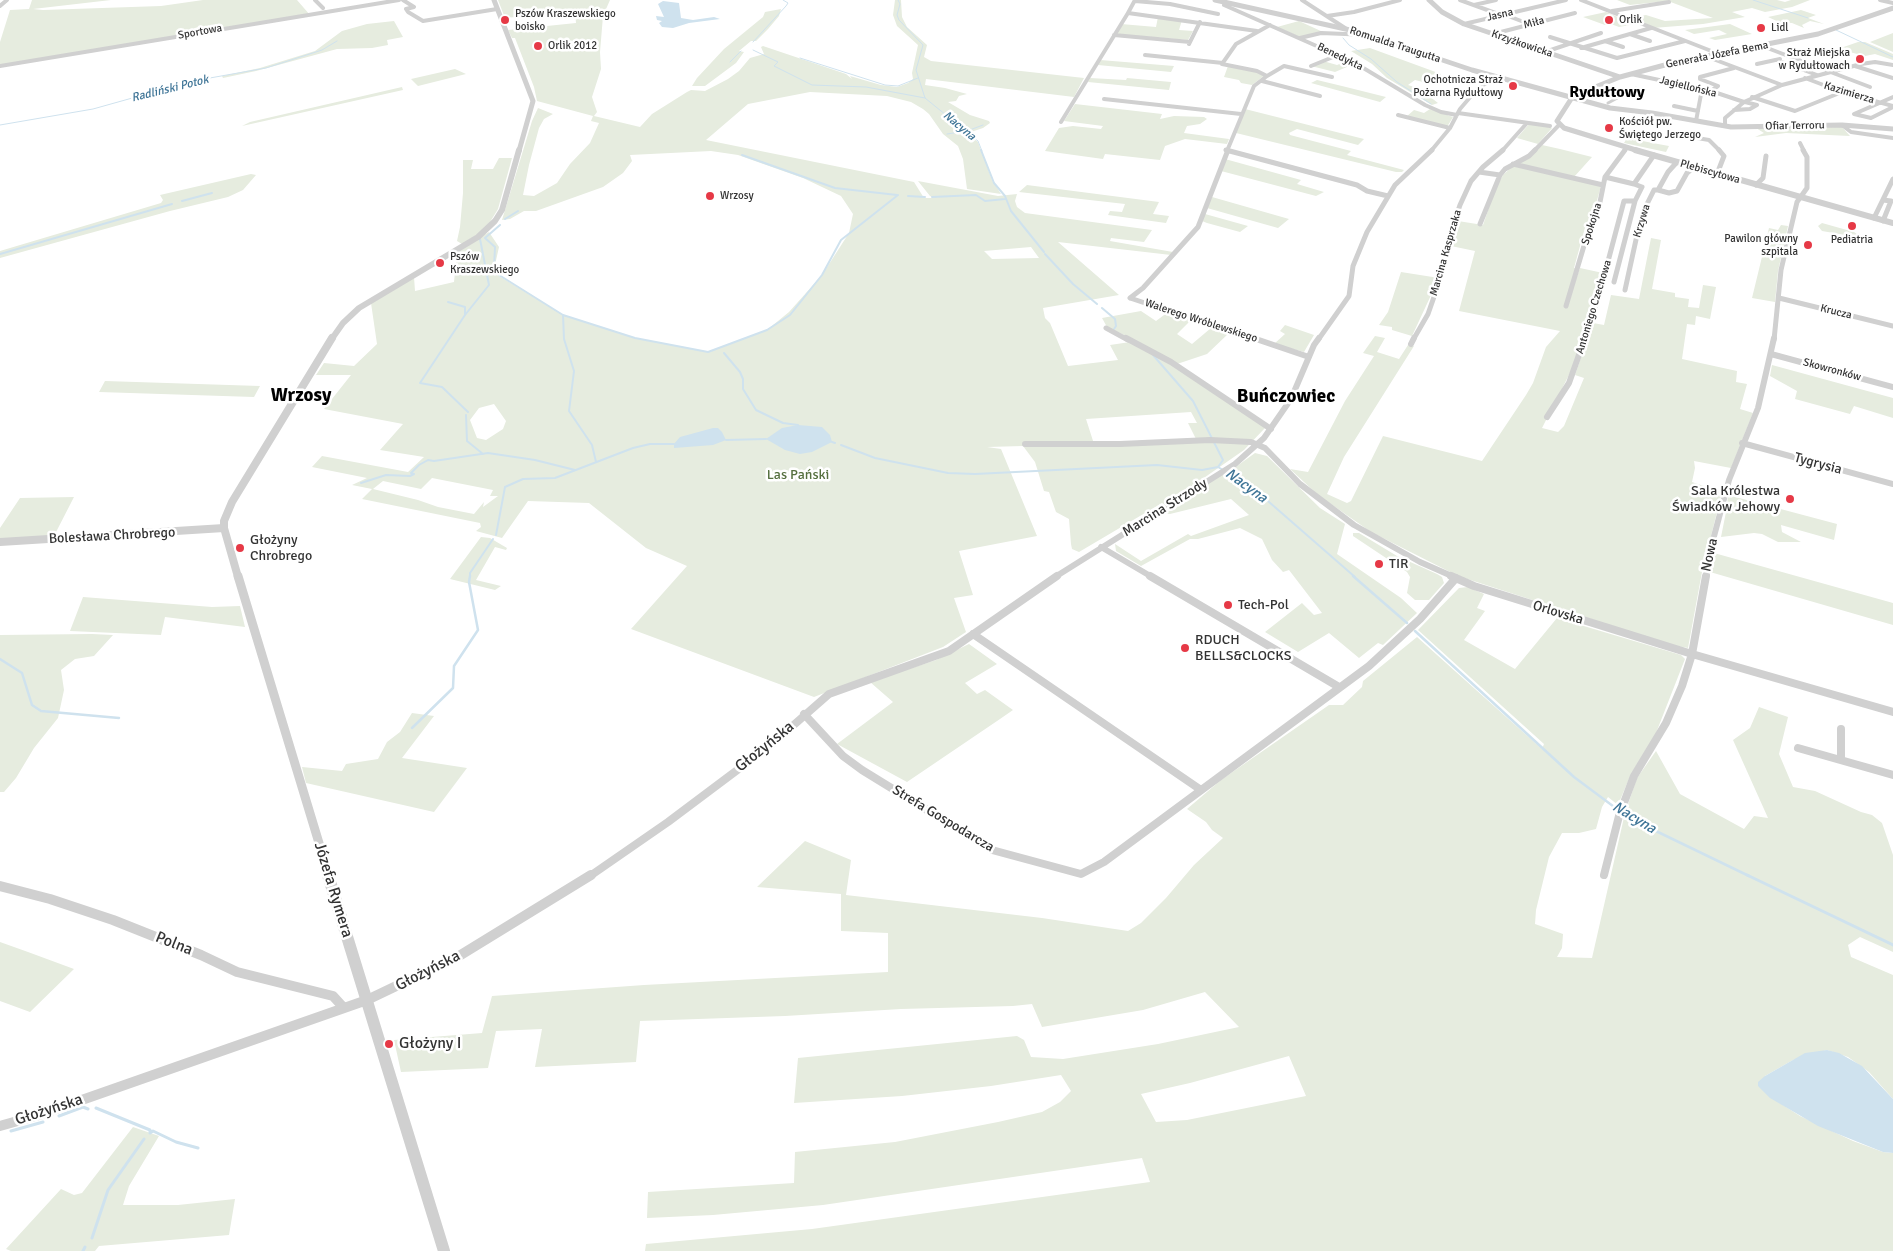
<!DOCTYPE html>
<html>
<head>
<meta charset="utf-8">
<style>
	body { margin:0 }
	canvas { display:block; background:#fff }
</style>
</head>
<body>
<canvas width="1893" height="1251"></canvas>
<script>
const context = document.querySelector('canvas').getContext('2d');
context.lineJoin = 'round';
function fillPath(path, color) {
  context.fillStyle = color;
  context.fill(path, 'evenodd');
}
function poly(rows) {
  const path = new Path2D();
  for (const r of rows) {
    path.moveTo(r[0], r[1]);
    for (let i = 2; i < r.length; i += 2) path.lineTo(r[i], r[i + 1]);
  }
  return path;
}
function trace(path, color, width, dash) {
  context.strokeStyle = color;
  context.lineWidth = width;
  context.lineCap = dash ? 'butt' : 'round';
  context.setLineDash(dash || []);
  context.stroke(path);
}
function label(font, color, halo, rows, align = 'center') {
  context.font = font + ' Signika,sans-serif';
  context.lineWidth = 5;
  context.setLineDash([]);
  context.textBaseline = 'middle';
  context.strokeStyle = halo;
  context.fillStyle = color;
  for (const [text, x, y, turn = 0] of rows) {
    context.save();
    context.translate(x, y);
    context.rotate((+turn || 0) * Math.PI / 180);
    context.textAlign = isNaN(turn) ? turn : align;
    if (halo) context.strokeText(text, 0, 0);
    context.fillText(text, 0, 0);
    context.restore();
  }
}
fillPath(poly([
	[32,0,111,0,33,9,43,10,161,6,203,0,297,0,310,15,0,65,0,42,10,10,29,9],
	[498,0,610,0,603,16,600,52,601,69,592,97,597,112,594,116,640,127,652,114,687,92,691,90,705,91,728,79,739,71,750,58,764,54,761,47,763,46,846,74,852,79,850,76,881,85,897,87,908,83,913,79,912,73,918,45,897,26,893,15,895,0,901,0,902,17,907,27,927,45,924,57,931,61,1084,78,1074,97,926,79,925,85,945,88,967,94,959,96,956,101,948,102,970,115,989,121,990,123,983,128,968,133,978,142,992,180,1001,194,967,189,963,159,958,146,943,134,929,114,923,109,911,102,887,96,810,92,748,104,706,140,914,182,924,198,934,198,930,196,918,181,998,196,1017,194,1015,201,1017,207,1025,213,1152,230,1144,242,1111,238,1110,241,1173,252,1171,255,1058,242,1119,295,1043,308,1045,318,1050,323,1068,366,1118,360,1110,345,1137,341,1107,327,1102,318,1141,311,1156,321,1168,312,1191,320,1177,334,1192,344,1211,328,1228,334,1207,354,1177,364,1265,428,1244,450,1165,505,1162,503,1079,552,1072,549,1071,544,1069,519,1056,512,1049,492,1044,491,1035,462,1023,446,987,447,1001,449,1037,536,959,551,973,595,954,598,966,632,943,647,814,697,631,629,687,566,646,548,589,503,528,501,502,538,476,531,481,527,480,523,362,499,372,489,352,485,367,478,312,467,322,456,408,472,424,457,380,450,403,424,324,409,351,375,316,375,324,363,354,366,377,344,371,303,414,277,415,291,454,282,457,252,489,232,499,247,495,265,502,274,499,276,563,315,635,338,708,352,767,330,789,312,822,275,849,233,853,214,841,196,803,178,738,155,711,151,630,155,632,161,623,173,603,187,536,211,524,211,510,219,502,220,532,121,538,108,553,114,544,119,539,128,529,165,523,195,534,196,557,183,570,164,590,143,599,123,591,121,593,116,537,101,534,87,515,38,512,38,508,30,576,23,575,11,505,18],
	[1031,247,1039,258,992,259,984,251],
	[494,404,506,421,503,429,486,440,477,438,470,420,479,408],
	[1191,412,1197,423,1188,423,1197,441,1094,444,1086,419],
	[432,478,493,490,490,496,498,496,483,507,484,502,474,514,438,507,418,500,373,489,383,481,421,489],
	[1617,0,1777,0,1785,2,1791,0,1810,0,1792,7,1765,12,1752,8,1732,12,1745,17,1703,24,1653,28,1627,18,1646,15,1665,21,1713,18,1668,1,1630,5],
	[781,9,779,16,768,29,756,41,751,41,739,51,744,52,736,63,705,86,692,86,697,78,724,49,763,17,765,12],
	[1801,10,1816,15,1808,18,1824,24,1810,21,1802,25,1804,28,1792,23,1779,22,1768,17],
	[1606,12,1635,24,1619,27,1611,24,1605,25,1583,17],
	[1158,17,1182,20,1179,30,1193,31,1188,40,1116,34,1121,24,1156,27],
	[394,21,403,37,387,40,388,45,372,48,337,49,256,71,223,78,222,76,260,68,315,51,342,31,367,24],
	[1299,21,1323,32,1300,37,1277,27],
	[1730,24,1752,34,1715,40,1709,38,1727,34,1719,30,1694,34,1685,30],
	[1893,33,1893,52,1870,42],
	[1858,42,1865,42,1893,54,1893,60,1875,54,1865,56,1838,49],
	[1370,48,1441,74,1441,80,1427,83,1415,80,1408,85,1420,89,1438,103,1432,105,1387,78,1372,64,1351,51],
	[1100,60,1174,66,1171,72,1098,65],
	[1349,60,1354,64,1335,72,1311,66,1323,61,1337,65],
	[1228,66,1260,73,1265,75,1252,85,1241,83,1239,80,1224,77],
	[455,69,466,74,418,86,411,79],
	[1090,78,1126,80,1127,78,1171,82,1169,90,1088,82],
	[1317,80,1342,86,1386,97,1380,102,1311,83],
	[402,87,403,90,242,126,250,122],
	[1075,104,1162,114,1160,119,1174,116,1204,117,1207,119,1200,124,1187,126,1184,133,1229,139,1227,144,1185,139,1165,146,1160,160,1105,154,1103,159,1045,151,1059,128,1073,126,1101,129,1103,126,1064,121],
	[1245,109,1364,139,1358,145,1297,129,1289,133,1290,135,1351,151,1347,155,1404,170,1402,172,1396,172,1236,133],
	[1430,109,1453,117,1447,127,1406,117,1414,110,1424,113],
	[1529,124,1549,127,1552,128,1538,144,1517,138],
	[1842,127,1850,136,1786,133,1755,137,1764,133,1756,128],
	[1627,138,1658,144,1669,146,1666,152,1624,143],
	[1542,145,1560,149,1592,157,1574,177,1518,164],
	[499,158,512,158,498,209,490,222,478,234,462,244,457,241,460,227,463,193,463,160,473,160,471,169,493,169],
	[1225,159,1301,180,1297,184,1324,192,1316,196,1221,171],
	[1514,165,1601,186,1591,222,1590,225,1586,224,1574,268,1578,269,1565,309,1580,268,1603,273,1589,324,1573,367,1542,428,1558,432,1564,426,1584,378,1575,375,1593,323,1604,325,1611,295,1639,299,1651,238,1661,240,1652,289,1675,293,1675,297,1689,299,1688,307,1699,308,1703,285,1716,287,1710,319,1696,316,1695,325,1687,324,1682,359,1737,371,1736,382,1747,384,1740,409,1753,413,1731,468,1694,461,1695,468,1692,482,1722,492,1702,572,1688,648,1672,645,1458,576,1371,532,1318,495,1290,469,1308,472,1345,401,1374,356,1363,353,1375,336,1385,338,1377,352,1399,359,1408,345,1414,346,1344,457,1327,494,1347,503,1351,501,1383,436,1482,461,1526,395,1533,383,1546,347,1560,331,1459,311,1475,251,1451,246,1458,221,1483,225,1495,190,1503,175],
	[251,174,256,175,243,190,228,197,170,211,0,258,0,251,161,203,163,200,160,195],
	[1027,185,1159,202,1153,214,1169,216,1166,223,1108,215,1110,211,1122,212,1125,204,1019,192],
	[1212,197,1289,219,1278,228,1207,208],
	[1205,214,1248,226,1240,232,1207,223,1202,221],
	[1822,223,1854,232,1857,234,1857,237,1822,231,1818,226],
	[1781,225,1788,226,1778,271,1775,302,1752,298,1769,228,1778,230],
	[1401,272,1439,278,1412,336,1392,330,1392,327,1379,325,1388,312],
	[1285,325,1314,335,1304,352,1274,344,1285,334,1280,331],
	[1772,365,1893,398,1893,418,1854,406,1850,414,1795,399,1797,391,1770,376],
	[105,381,260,386,254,397,99,392],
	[1255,453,1267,456,1320,508,1345,524,1337,554,1401,598,1417,613,1383,645,1378,643,1359,658,1329,633,1298,652,1265,632,1302,603,1314,615,1322,613,1289,570,1283,572,1272,560,1262,539,1240,528,1198,539,1190,539,1141,566,1116,551,1115,544,1141,561,1188,534,1191,536,1249,515,1231,499,1170,514,1156,513,1237,466],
	[1728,495,1837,524,1834,540,1781,525,1782,532,1801,542,1778,542,1762,534,1754,533,1721,537,1727,507],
	[74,497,54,536,0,540,0,528,20,498],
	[1353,533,1359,533,1397,556,1437,574,1442,577,1444,583,1429,600,1415,600,1407,593,1410,577,1407,572,1353,536],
	[481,537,490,538,507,548,506,550,495,547,476,580,501,586,495,590,450,579],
	[1714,553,1893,603,1893,625,1710,572],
	[1468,587,1484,594,1477,608,1485,611,1464,640,1515,669,1557,618,1681,655,1685,659,1656,733,1631,774,1618,805,1608,797,1602,807,1596,829,1579,833,1562,833,1549,857,1536,910,1535,924,1563,934,1562,948,1557,957,1592,958,1625,813,1637,778,1656,751,1680,794,1744,829,1754,816,1768,818,1733,740,1750,728,1759,707,1788,717,1779,754,1793,787,1815,791,1861,812,1872,815,1882,823,1893,855,1893,952,1860,937,1848,945,1851,957,1893,975,1893,1099,1869,1072,1848,1057,1827,1050,1793,1060,1765,1076,1783,1105,1800,1116,1853,1141,1883,1152,1893,1153,1893,1251,645,1251,646,1244,812,1229,1150,1182,1142,1158,823,1205,713,1215,647,1218,648,1192,794,1183,795,1152,895,1142,998,1122,1042,1112,1060,1102,1071,1091,1061,1075,991,1086,902,1096,794,1103,798,1058,1017,1036,1024,1040,1031,1057,1063,1059,1158,1044,1239,1027,1205,992,1143,1010,1042,1027,1032,1004,1013,1006,901,1009,785,1016,640,1021,636,1062,535,1067,542,1029,496,1031,488,1068,401,1072,394,1040,482,1033,492,996,644,985,888,972,888,933,841,931,841,894,757,887,805,841,851,860,846,895,1042,918,1128,931,1141,923,1166,898,1194,865,1223,838,1212,830,1206,822,1187,809,1221,780,1329,705,1343,705,1362,687,1363,681,1417,637,1542,749,1544,744,1418,630,1459,588],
	[1289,1056,1306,1096,1187,1120,1156,1122,1141,1094,1190,1083],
	[83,597,212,607,240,606,245,627,165,617,161,635,70,631],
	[92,634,113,635,94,656,75,659,61,670,64,690,58,718,34,748,16,778,4,792,0,792,0,635],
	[969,644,997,664,965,683,977,694,985,690,1013,710,1000,719,907,782,837,744,893,702,870,682,936,660],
	[412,713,434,716,402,758,467,768,434,812,306,783,302,767,342,771,346,764,378,759,387,742,400,732],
	[0,942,28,952,74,969,30,1012,0,1001],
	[133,1127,159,1136,129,1186,123,1205,178,1205,235,1199,229,1235,99,1246,95,1251,11,1251,6,1249,61,1189,74,1195,82,1193]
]), '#e6ecdf');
fillPath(poly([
	[663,1,679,3,681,18,693,20,714,17,720,19,689,23,673,28,662,27,659,23,662,21,657,20,656,16,664,17,658,4],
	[798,425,822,427,830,435,832,442,812,452,800,454,785,450,766,439,782,428],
	[713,428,718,428,722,432,726,440,713,445,674,448,674,444,680,437],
	[1827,1050,1839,1053,1862,1066,1893,1099,1893,1153,1883,1152,1818,1126,1770,1098,1758,1086,1758,1082,1765,1076,1805,1053]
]), '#cfe2ee');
trace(poly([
	[898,0,900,4,897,15,899,20,923,45,916,70,925,98,978,141,982,151],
	[1753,0,1808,18],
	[1836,30,1893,57],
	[1343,38,1349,45,1371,59,1397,82,1431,104],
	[753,42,786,6,788,3,783,0],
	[753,50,778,62,774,66,812,85,866,87,925,98],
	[800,58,885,85,898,86,918,78],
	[730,62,741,51],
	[0,125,93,109,193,81,266,68,322,50,337,41],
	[947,134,967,131,983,125]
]), '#cfe2ee', 1);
trace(poly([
	[981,150,994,183,1005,196,1011,211,1044,252],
	[742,155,835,188,897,195],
	[908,196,925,197],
	[932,197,976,195,985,201,1005,199],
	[182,201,212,193],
	[505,219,518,211],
	[500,225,485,238,495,247,494,268,499,275,563,315,635,338,708,352,767,330,790,315,822,275,841,240,898,195],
	[0,254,172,204],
	[1045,254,1073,284,1097,304],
	[448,302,465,307,465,315,420,383,442,387,468,412],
	[1102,308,1115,319,1116,326,1114,329],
	[465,315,489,285,480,239],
	[563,315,564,339,574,371,569,411,592,445,596,462],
	[724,353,740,372,743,379,743,389,756,410,783,423,798,425],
	[1153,355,1193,401,1223,460,1218,467],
	[466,415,467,441,483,454],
	[726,440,766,439],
	[832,442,835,443],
	[841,445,875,458,948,473,975,474,1157,465,1202,470,1218,467],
	[1218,467,1253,488,1355,577],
	[361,483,386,475,410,476,414,474,411,473,419,465,428,460,434,461,488,453,535,460,575,470],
	[496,535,505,487,523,479,555,478,633,448,650,444,674,444],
	[470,577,470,573,493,539]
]), '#cfe2ee', 2);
trace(poly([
	[1353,576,1407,623],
	[1415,631,1574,777,1629,818,1749,876],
	[0,659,22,673,32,705,41,711,119,718],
	[412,728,453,688,454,666,478,630,469,582,470,576]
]), '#cfe2ee', 2.5);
trace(poly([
	[1747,875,1893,945],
	[96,1108,150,1130,150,1133,153,1131,176,1142,198,1148],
	[59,1116,83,1107,88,1109],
	[11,1131,43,1122],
	[92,1238,108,1190,144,1139],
	[83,1251,85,1247]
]), '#cfe2ee', 3);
trace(poly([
	[1608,103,1636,88]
]), '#d0d0d0', 3);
trace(poly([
	[315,0,323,8],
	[403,0,414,7,406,9,408,12,423,21,497,9],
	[1135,0,1128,13,1257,31],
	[1302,0,1345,28],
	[1460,0,1501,15],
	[1581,0,1719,54],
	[1880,0,1893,3],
	[1135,1,1170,4,1218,14],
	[1224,5,1355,63,1425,105,1441,112,1457,115],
	[1474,5,1496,0],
	[0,6,7,0],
	[1612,11,1669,2],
	[1503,14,1529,24],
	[1327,16,1354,12,1400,0],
	[1464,24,1566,0],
	[1493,34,1575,13],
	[1630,34,1650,41],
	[1114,35,1190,42],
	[1550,37,1617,58,1685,41],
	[1300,38,1321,33,1369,35],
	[1605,41,1623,47],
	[1189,44,1200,22],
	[1762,46,1870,87],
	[1581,48,1651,28],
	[1545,52,1601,33],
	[1145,55,1223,63],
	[1705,56,1782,85],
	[1777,60,1817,75],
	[1757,64,1780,59],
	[0,66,399,0],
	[1311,66,1338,55],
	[1855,66,1893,78],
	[1631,74,1711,91,1744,102],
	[1267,76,1284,66,1332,77],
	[1805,78,1842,92,1893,106],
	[1262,81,1320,96],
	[1711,91,1718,86,1700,79,1700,77,1734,68],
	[1752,97,1795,111,1842,92],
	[1893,97,1854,114,1871,118,1893,107],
	[1104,99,1241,114],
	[1674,106,1698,111],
	[1734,110,1750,109,1757,105,1745,102],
	[1458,113,1550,126],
	[1398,115,1450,128],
	[1696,121,1702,89],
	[1061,122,1128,13],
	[1842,125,1851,132,1893,138],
	[1725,126,1725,118,1744,102,1782,85,1861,64,1875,62,1893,65],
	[1697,138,1709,140,1720,151],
	[1800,143,1804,151],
	[1226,150,1229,151],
	[1227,151,1254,86,1267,76,1257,71,1222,64,1236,44,1270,25],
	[1431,151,1450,128,1460,109,1478,88,1497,77],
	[1502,151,1527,123],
	[1534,151,1559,125],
	[1624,151,1627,147]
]), '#d0d0d0', 4);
trace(poly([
	[1226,150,1357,185,1367,191,1388,196],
	[1513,164,1603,185],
	[1479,172,1500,175],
	[1717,174,1724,156,1719,150],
	[1605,177,1634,184],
	[1756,185,1763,178,1766,156],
	[1658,190,1669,193,1677,191,1687,173,1694,167],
	[1883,200,1891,201,1883,221],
	[1874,218,1893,179],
	[1480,224,1500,175,1505,169,1529,156,1535,150],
	[1614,282,1635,201,1642,187,1634,184,1654,155],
	[1625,290,1639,226,1648,202,1654,190,1658,190,1668,172,1677,162],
	[1130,298,1143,288,1198,227,1228,150],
	[1130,298,1256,340],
	[1779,298,1893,326],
	[1566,306,1586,239,1599,207,1605,177,1625,150],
	[1106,328,1128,340],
	[1318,340,1349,296,1353,266,1367,232,1395,185,1432,150],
	[1413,340,1428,314,1442,274,1448,240,1460,205,1471,181,1483,167,1503,150],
	[1584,340,1598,299,1624,201,1635,201],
	[1774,340,1781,270,1797,202,1807,188,1807,157,1803,150]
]), '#d0d0d0', 5);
trace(poly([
	[1126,338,1171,362,1271,429],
	[1253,338,1309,357],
	[1411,344,1414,338],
	[1771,354,1893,387],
	[1547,417,1569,383,1585,338],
	[1742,443,1893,484],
	[1025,444,1120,444,1210,440,1251,442,1265,448,1300,484,1354,525,1420,562,1454,577],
	[1101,547,1152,577],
	[1055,577,1235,464,1264,438,1291,399,1314,345,1319,338],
	[1706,577,1713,540,1729,480,1758,408,1774,338]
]), '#d0d0d0', 6);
trace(poly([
	[1150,576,1339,687],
	[1451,576,1474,586,1692,654,1893,712],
	[973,634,1201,790],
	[804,714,843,756,862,770,992,850,1081,874,1104,862,1369,666,1420,619,1456,578],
	[1841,729,1841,760],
	[1798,748,1893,775],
	[1604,875,1619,816,1634,776,1666,723,1682,686,1692,654,1706,576],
	[590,876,668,822,772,744,829,694,949,651,1057,576]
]), '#d0d0d0', 8);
trace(poly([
	[0,886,50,899,113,920,201,955,237,972,333,996,343,1007],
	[0,1126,39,1115,367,1000,459,956,591,875]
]), '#d0d0d0', 10);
trace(poly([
	[494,0,533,101,519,151],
	[1215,0,1359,32,1472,70,1610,108,1652,113,1731,127,1842,125,1893,129],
	[1429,0,1442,12,1464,24,1620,77],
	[1639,151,1564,128,1557,121,1573,96,1620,77,1676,62,1818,34,1893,8]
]), '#d0d0d0', 5);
trace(poly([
	[1635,150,1893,223],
	[331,340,343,323,359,308,478,237,495,221,502,210,519,150]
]), '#d0d0d0', 6);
trace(poly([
	[0,542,224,528],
	[238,577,224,528,224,521,232,502,332,338]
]), '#d0d0d0', 8);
trace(poly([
	[238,576,329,876]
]), '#d0d0d0', 9);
trace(poly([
	[328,875,444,1251]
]), '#d0d0d0', 12);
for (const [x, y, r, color] of [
	[505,20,5,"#e63946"],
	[1609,20,5,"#e63946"],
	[1761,28,5,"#e63946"],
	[538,46,5,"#e63946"],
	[1860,59,5,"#e63946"],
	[1513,86,5,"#e63946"],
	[1609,128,5,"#e63946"],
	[710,196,5,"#e63946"],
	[1852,226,5,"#e63946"],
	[1808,245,5,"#e63946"],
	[440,263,5,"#e63946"],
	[1790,499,5,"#e63946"],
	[240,548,5,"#e63946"],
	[1379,564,5,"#e63946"],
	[1228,605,5,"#e63946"],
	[1185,648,5,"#e63946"],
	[389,1044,5,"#e63946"]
]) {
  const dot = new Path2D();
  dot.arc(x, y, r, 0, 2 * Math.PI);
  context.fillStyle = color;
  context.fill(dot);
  trace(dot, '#fff', 2);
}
label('11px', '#333', '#fff', [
	["Pszów Kraszewskiego",515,14],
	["boisko",515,27],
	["Orlik",1619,20],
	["Lidl",1771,28],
	["Orlik 2012",548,46],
	["Straż Miejska",1850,53,"right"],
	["w Rydułtowach",1850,66,"right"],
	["Ochotnicza Straż",1503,80,"right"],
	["Pożarna Rydułtowy",1503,93,"right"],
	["Kościół pw.",1619,122],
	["Świętego Jerzego",1619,135],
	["Wrzosy",720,196],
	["Pawilon główny",1798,239,"right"],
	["szpitala",1798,252,"right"],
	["Pediatria",1852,240,"center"],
	["Pszów",450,257],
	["Kraszewskiego",450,270]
], 'left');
label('11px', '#333', '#fff', [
	["Jasna",1500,15,-13],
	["Miła",1534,23,-15],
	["Sportowa",200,32,-10],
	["Krzyżkowicka",1522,44,19],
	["Romualda Traugutta",1395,45,18],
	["Generała Józefa Bema",1717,55,-11],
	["Benedykta",1340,57,26],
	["Jagiellońska",1688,87,14],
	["Kazimierza",1849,93,17],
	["Ofiar Terroru",1795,126,-1],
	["Plebiscytowa",1710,172,16],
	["Krzywa",1642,221,-73],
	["Spokojna",1592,224,-72],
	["Marcina Kasprzaka",1446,253,-74],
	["Antoniego Czechowa",1594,307,-73],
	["Krucza",1836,312,14],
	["Walerego Wróblewskiego",1201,321,18],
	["Skowronków",1832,370,15]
]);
label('italic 12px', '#3f7597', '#fff', [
	["Radliński Potok",170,89,-14],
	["Nacyna",959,126,40]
]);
label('14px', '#333', '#fff', [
	["Tygrysia",1818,464,15],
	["Marcina Strzody",1165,508,-32],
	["Bolesława Chrobrego",112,536,-3],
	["Nowa",1710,555,-78],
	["Orlovska",1558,613,17],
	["Strefa Gospodarcza",943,819,31]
]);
label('14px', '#56703f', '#fff', [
	["Las Pański",798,475]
]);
label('14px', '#333', '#fff', [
	["Sala Królestwa",1780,491,"right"],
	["Świadków Jehowy",1780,507,"right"],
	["Głożyny",250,540],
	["Chrobrego",250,556],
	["TIR",1389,564],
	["Tech-Pol",1238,605],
	["RDUCH",1195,640],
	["BELLS&CLOCKS",1195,656]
], 'left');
label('italic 15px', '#3f7597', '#fff', [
	["Nacyna",1246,486,36],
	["Nacyna",1634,818,31]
]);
label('bold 16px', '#000', '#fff', [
	["Rydułtowy",1607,93]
]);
label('16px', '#333', '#fff', [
	["Głożyńska",765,747,-39],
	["Józefa Rymera",333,890,73],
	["Polna",174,944,22],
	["Głożyńska",428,971,-27],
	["Głożyńska",49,1110,-18]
]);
label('16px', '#333', '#fff', [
	["Głożyny I",399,1044]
], 'left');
label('bold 19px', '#000', '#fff', [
	["Wrzosy",301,396],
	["Buńczowiec",1286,397]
]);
</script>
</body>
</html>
